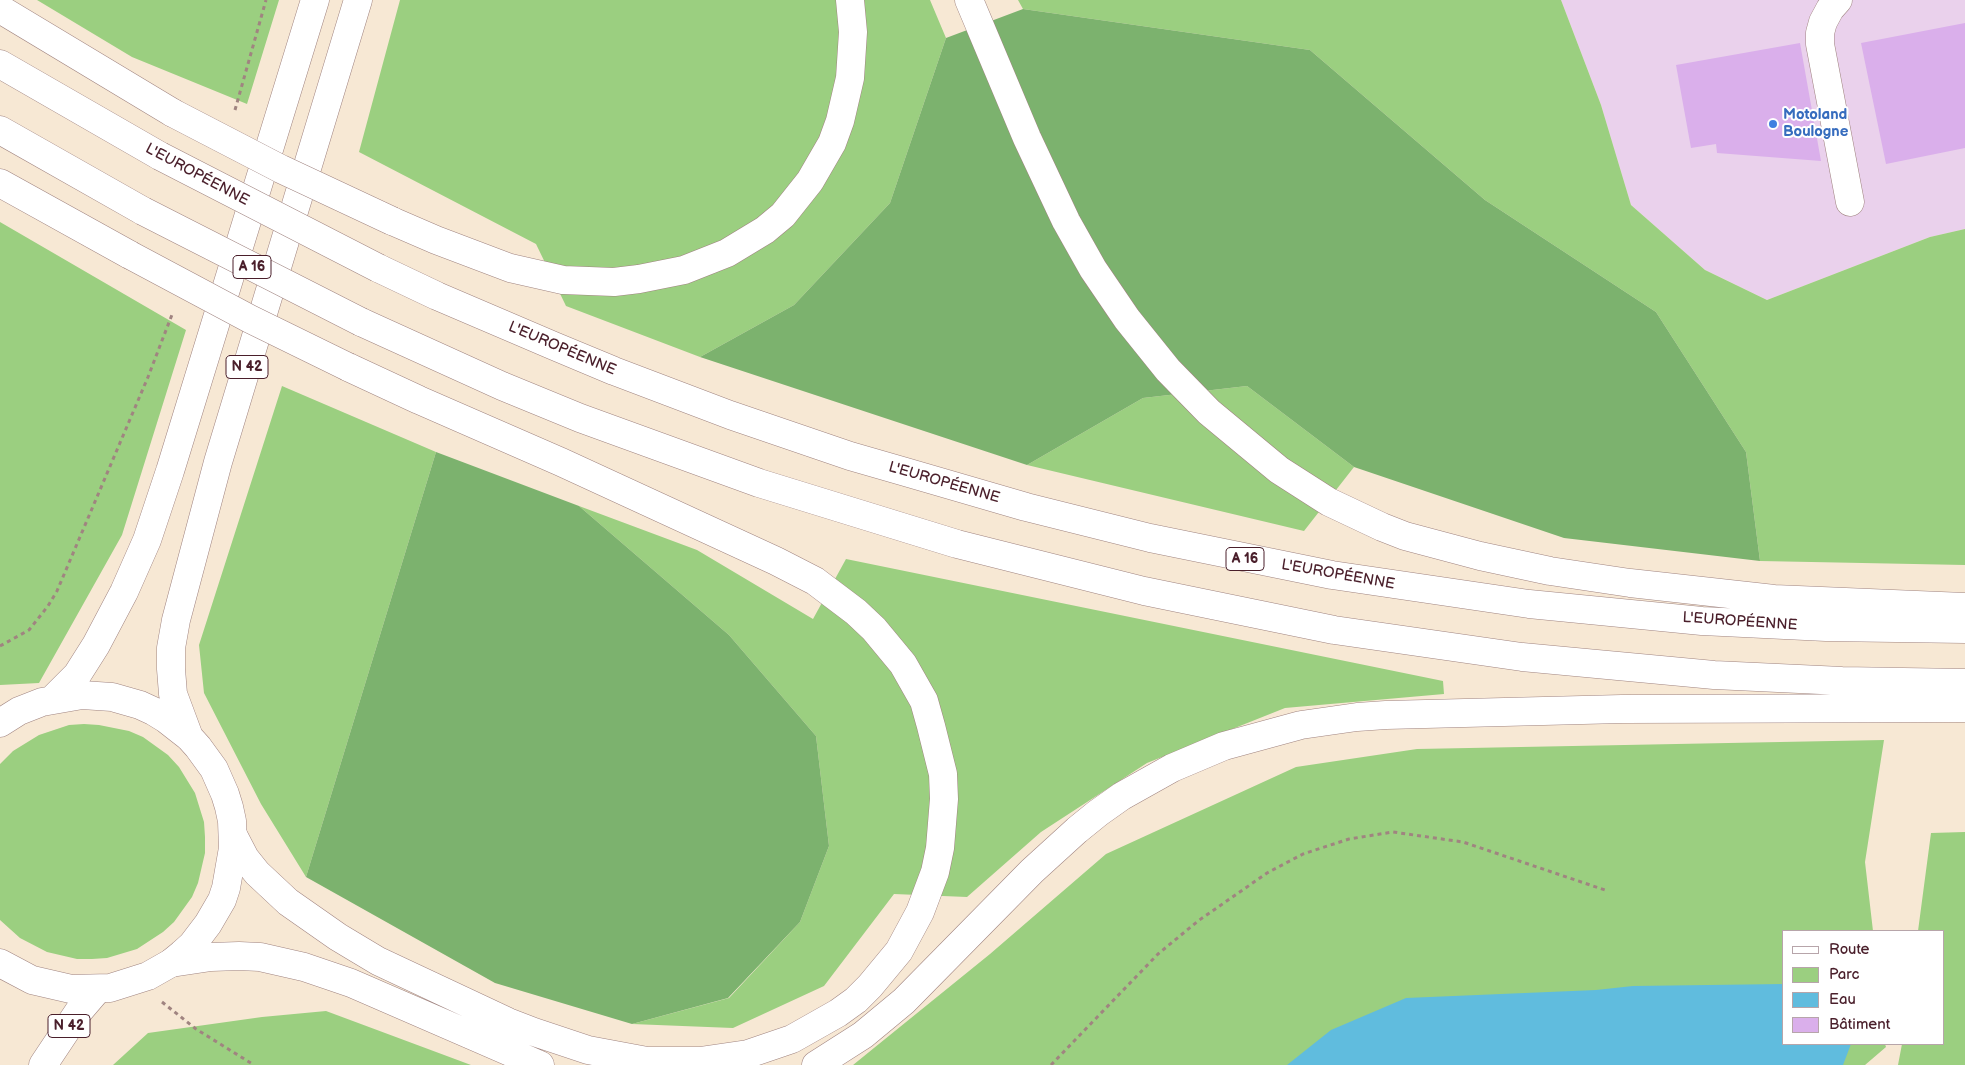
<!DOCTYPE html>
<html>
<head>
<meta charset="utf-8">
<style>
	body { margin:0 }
	#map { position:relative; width:1965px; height:1065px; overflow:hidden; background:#f7e8d4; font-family:"Balsamiq Sans",sans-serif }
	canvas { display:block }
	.legend { position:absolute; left:1782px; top:930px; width:162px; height:115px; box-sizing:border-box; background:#fff; border:1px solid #b7a5aa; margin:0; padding:6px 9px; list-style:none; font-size:15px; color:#4a1f2b }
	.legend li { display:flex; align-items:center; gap:10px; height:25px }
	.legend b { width:25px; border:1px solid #b7a5aa }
</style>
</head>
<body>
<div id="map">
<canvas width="1965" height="1065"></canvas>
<ul class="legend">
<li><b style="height:6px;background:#fff"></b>Route</li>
<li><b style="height:14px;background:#9bcf80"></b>Parc</li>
<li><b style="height:14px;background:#60bcde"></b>Eau</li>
<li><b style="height:14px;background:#daafeb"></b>Bâtiment</li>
</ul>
</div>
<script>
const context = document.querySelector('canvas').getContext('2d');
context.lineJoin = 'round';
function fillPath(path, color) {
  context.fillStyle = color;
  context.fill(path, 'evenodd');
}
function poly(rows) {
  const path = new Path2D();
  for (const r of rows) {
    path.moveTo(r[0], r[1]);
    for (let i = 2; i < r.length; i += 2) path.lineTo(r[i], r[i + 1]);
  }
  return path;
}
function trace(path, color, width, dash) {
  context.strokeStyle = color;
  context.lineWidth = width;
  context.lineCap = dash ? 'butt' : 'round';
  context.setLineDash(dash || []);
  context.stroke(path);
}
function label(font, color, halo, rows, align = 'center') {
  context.font = font + ' "Balsamiq Sans",sans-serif';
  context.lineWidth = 4;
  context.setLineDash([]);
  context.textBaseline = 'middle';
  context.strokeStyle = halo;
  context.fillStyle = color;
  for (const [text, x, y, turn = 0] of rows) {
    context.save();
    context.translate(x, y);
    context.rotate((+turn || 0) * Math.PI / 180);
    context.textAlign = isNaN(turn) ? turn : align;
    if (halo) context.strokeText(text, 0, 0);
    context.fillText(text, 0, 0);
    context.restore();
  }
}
fillPath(poly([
	[1561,0,1965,0,1965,229,1930,237,1767,300,1705,270,1631,205,1601,105]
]), '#ead1ec');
fillPath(poly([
	[37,0,279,0,247,104,132,57],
	[400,0,930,0,946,38,890,203,794,305,700,357,566,306,536,244,359,152],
	[1018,0,1561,0,1601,105,1631,205,1705,270,1767,300,1930,237,1965,229,1965,565,1760,561,1746,452,1656,312,1485,200,1310,50,1023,9],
	[0,222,186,330,122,535,39,683,0,685],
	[282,386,436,452,306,877,261,804,204,693,199,645],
	[1247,386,1354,467,1304,531,1027,465,1143,398],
	[579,506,697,550,813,619,846,559,1443,681,1444,694,1285,708,1147,763,1041,832,967,897,894,894,824,986,733,1028,632,1024,729,998,800,922,829,846,816,736,729,635],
	[84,724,99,725,129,731,143,737,168,755,179,767,195,793,204,822,205,837,205,853,198,883,192,897,174,922,163,932,137,949,107,958,92,959,77,959,47,952,20,938,0,920,0,764,13,751,39,735,69,725],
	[1884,740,1865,862,1873,931,1784,931,1784,1044,1885,1044,1886,1047,1865,1065,853,1065,990,954,1106,854,1296,767,1417,749],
	[1965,832,1965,1065,1898,1065,1902,1044,1944,1044,1944,931,1918,931,1931,833],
	[326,1011,471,1065,113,1065,148,1033,262,1017]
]), '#9bcf80');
fillPath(poly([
	[1023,9,1310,50,1485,200,1656,312,1746,452,1760,561,1564,538,1354,467,1247,386,1143,398,1027,465,700,357,794,305,890,203,946,38],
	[436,452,579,506,729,635,816,736,829,846,800,922,728,998,632,1024,495,983,306,877]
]), '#7cb26e');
fillPath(poly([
	[1784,984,1784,1044,1851,1044,1843,1065,1287,1065,1331,1030,1406,998,1596,990,1633,986]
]), '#60bcde');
fillPath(poly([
	[1965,23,1965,148,1886,164,1861,43],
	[1800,43,1821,161,1717,153,1716,144,1691,148,1676,65]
]), '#daafeb');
const minor = poly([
	[1838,0,1830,9,1823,22,1820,33,1820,44,1850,202]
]);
const major = poly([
	[53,699,77,675,96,645,124,592,147,540,170,471,315,0],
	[0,723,19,711,42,702,82,695,112,697,140,705,153,711,166,719,189,737,198,747,214,769,225,794,229,807,232,821,233,848,226,888,222,900,208,924,192,945,182,954,171,963,148,976,110,988,71,989,32,980,0,963],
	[189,737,173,694,171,669,171,648,176,620,218,462,358,0]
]);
const highway = poly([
	[969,0,1027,138,1066,221,1093,269,1127,319,1168,370,1209,412,1279,470,1329,502,1382,527,1405,536,1480,556,1550,571,1630,583,1774,599,1965,607],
	[0,9,173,113],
	[0,64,160,156],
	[0,130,143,211],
	[0,183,130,255],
	[392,221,436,240,510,268,563,280,614,282,639,279,684,270,727,253,765,230,783,215,810,181,832,143,840,121,850,78,853,32,850,0],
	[378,268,437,296,554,346,614,371,730,415,850,456,909,473,1026,507,1150,538,1332,575,1529,604,1702,621,1826,627,1965,629],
	[361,322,502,386,580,418,759,483,957,544,1144,591,1334,630,1522,657,1714,675,1842,681,1965,683],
	[233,835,245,858,257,873,288,902,338,937,378,961,508,1022,534,1032,588,1050,647,1061,700,1061,748,1054,792,1039,838,1013,856,1000,870,986,899,951,920,912,935,872,940,848,944,799,943,774,931,726,924,701,903,664,874,629,856,612,815,581,776,561,561,462,419,400,348,367],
	[171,963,211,957,239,956,260,957,304,967,351,983,540,1065],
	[43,1065,79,1011,97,990],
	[816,1065,863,1035,904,1001,1032,871,1077,830,1098,813,1122,796,1172,768,1224,746,1301,725,1357,717,1386,715,1622,709,1965,708]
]);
trace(minor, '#a08480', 29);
trace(major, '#a08480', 29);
trace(highway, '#a08480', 29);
trace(poly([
	[235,110,266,0],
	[0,646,29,630,48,606,57,591,148,377,173,312],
	[162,1002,196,1029,254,1065],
	[1051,1065,1158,954,1198,921,1267,873,1303,854,1349,839,1393,832,1463,842,1605,890]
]), '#a08480', 3, [4, 4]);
trace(minor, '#fff', 28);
trace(major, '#fff', 28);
trace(highway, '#fff', 28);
const highwayBridge = poly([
	[173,113,281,169,392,221],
	[160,156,378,268],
	[143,211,361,322],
	[130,255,250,319,348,367]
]);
trace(highwayBridge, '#a08480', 29, []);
trace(highwayBridge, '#fff', 28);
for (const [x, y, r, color] of [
	[1773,124,5,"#3f7fe0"]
]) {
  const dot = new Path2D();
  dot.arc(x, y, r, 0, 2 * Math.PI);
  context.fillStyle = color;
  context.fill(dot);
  trace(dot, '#fff', 2);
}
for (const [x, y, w] of [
	[252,267,38],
	[247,367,42],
	[1245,559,38],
	[69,1026,42]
]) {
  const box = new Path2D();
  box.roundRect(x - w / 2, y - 11.5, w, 23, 4);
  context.fillStyle = '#fff';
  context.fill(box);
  trace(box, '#4a1f2b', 1);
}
label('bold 14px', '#4a1f2b', null, [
	["A 16",252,267],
	["N 42",247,367],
	["A 16",1245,559],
	["N 42",69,1026]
]);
label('bold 15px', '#366cbe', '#fff', [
	["Motoland",1783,115],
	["Boulogne",1783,132]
], 'left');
label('15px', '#4a1f2b', '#fff', [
	["L'EUROPÉENNE",197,175,28],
	["L'EUROPÉENNE",562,349,23],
	["L'EUROPÉENNE",944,483,16],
	["L'EUROPÉENNE",1338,575,10],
	["L'EUROPÉENNE",1740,622,4]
]);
</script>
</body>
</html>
